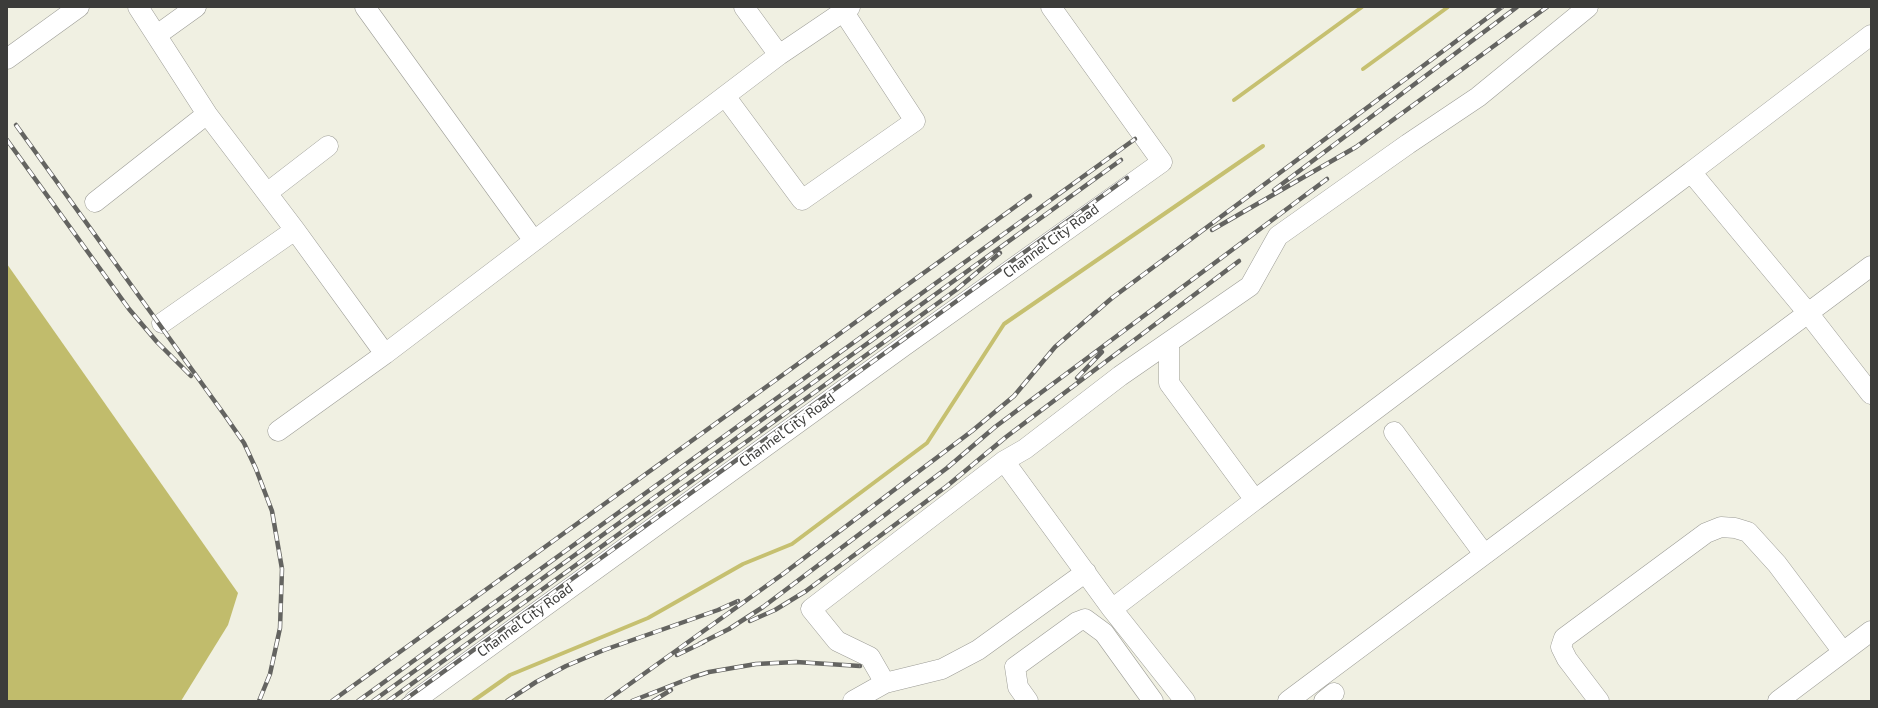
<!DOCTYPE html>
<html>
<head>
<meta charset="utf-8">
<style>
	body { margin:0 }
	#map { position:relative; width:1878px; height:708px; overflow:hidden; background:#fbfaf4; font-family:"Exo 2",sans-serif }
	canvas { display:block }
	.frame { position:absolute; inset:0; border:8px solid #3c3c3a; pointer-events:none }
</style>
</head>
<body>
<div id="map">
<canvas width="1878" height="708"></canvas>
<div class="frame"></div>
</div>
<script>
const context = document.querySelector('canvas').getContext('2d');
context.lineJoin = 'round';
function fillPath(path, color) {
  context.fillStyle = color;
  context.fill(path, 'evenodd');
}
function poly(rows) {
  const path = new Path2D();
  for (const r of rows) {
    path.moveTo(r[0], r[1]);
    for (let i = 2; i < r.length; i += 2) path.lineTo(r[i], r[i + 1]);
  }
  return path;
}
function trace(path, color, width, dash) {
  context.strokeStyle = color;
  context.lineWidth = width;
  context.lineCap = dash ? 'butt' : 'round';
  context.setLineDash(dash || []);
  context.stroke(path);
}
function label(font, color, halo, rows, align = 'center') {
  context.font = font + ' "Exo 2",sans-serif';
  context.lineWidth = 4;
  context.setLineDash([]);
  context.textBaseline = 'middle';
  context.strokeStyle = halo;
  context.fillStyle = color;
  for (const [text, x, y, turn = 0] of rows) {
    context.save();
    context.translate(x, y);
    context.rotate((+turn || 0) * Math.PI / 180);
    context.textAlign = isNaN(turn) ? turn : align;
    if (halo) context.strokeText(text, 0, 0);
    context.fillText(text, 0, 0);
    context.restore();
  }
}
fillPath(poly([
	[7,7,1871,7,1871,701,7,701]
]), '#f0f0e2');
fillPath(poly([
	[7,264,238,593,228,625,181,701,7,701]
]), '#c1bc6c');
trace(poly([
	[1363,69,1448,7],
	[1234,100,1362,7],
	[473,701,510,675,648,618,743,564,792,544,927,443,1004,324,1263,146]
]), '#c6c070', 4);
const minor = poly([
	[138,7,207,114,295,230,385,354],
	[365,7,534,241],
	[744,7,779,55],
	[157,35,196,7],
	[7,59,79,7],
	[725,96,802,200,915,121,843,11,844,7],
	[1691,172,1871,35],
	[267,193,328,146],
	[95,202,207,114],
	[162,323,295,230],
	[278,431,385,354,779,55,850,7],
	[1394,432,1484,554],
	[1004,461,1112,609,1185,701],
	[1255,500,1691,172,1808,313,1871,394],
	[1112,609,1255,500,1169,383,1169,343],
	[885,683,942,669,978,650,1086,572],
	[414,701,904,346,1162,162,1051,7],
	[853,701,885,683,870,657,837,641,811,609,1004,461,1025,449,1120,376,1250,286,1278,236,1408,144,1478,97,1588,7],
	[1028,701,1018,687,1015,667,1077,622,1085,619,1104,633,1153,701],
	[1288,701,1871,266],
	[1324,701,1334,693],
	[1599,701,1567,659,1561,647,1564,638,1706,533,1721,527,1735,528,1748,532,1777,564,1843,652],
	[1778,701,1871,631]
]);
trace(minor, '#9c9c96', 21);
trace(minor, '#fff', 20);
const rail = poly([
	[16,125,226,417,244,443,256,469,272,511,282,569,280,628,270,674,259,701],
	[7,140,129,309,157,342,191,376],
	[1274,190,1517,7],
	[1212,230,1356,147,1547,7],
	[1077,378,1102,352],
	[750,621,775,610,806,591,947,486,1006,437,1239,261],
	[699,644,729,629,763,607,947,468,995,427,1327,179],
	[677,655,704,642],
	[332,701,1030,196],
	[358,701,1135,139],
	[373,701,1121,160],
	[388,701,956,290,1000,253],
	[403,701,1127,178],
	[507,701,536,682,566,666,604,650,718,610,738,601],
	[606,701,783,574,972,431,1014,396,1055,347,1112,298,1502,7],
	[632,701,693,677,709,672,756,664,796,662,860,666],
	[653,701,671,690]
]);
trace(rail, '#646461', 4.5);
trace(rail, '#fff', 3, [9]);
label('14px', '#3c3c3a', '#fff', [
	["Channel City Road",1051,241,-36],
	["Channel City Road",787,430,-36],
	["Channel City Road",525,620,-36]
]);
</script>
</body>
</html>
